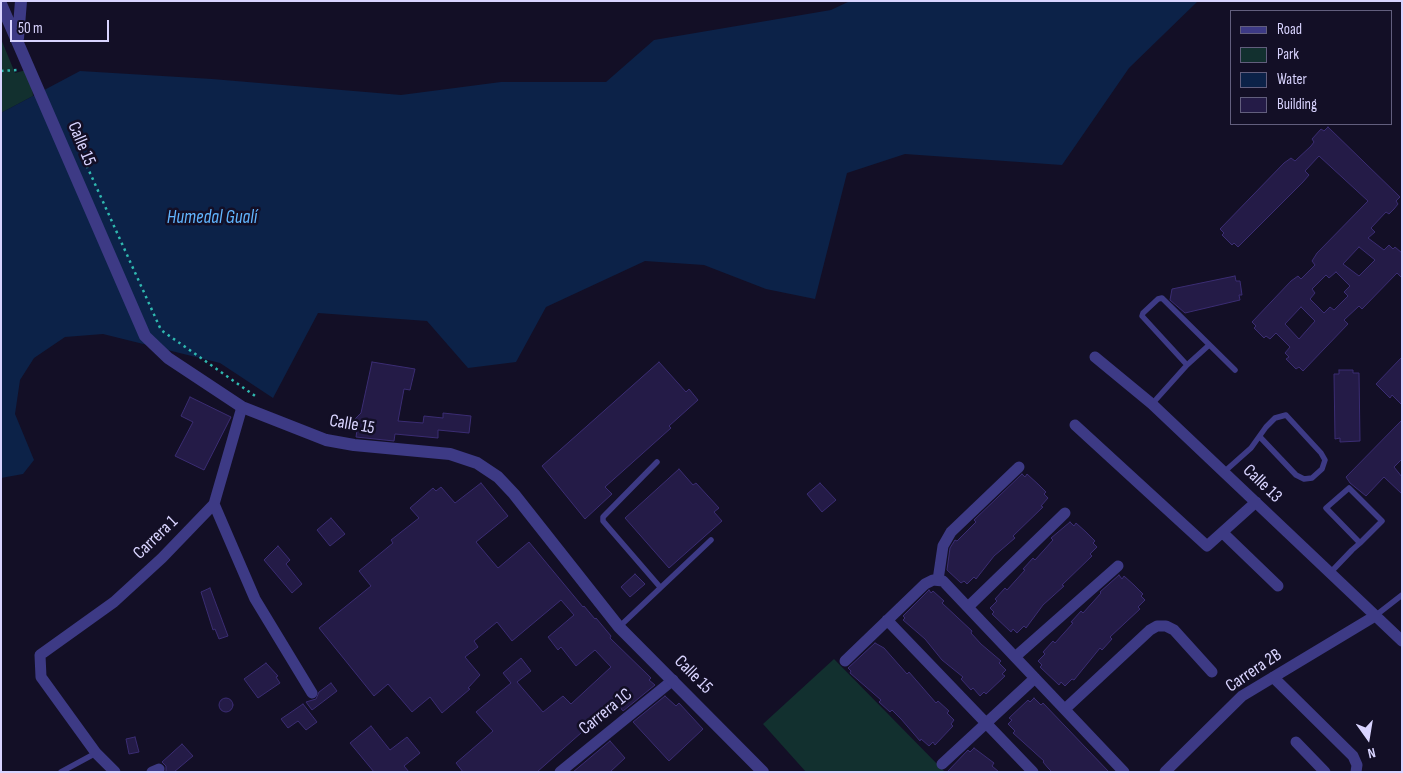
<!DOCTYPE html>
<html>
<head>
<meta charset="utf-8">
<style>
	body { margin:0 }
	#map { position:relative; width:1403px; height:773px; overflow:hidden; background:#130f26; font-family:"Sofia Sans Condensed",sans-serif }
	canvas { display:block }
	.frame { position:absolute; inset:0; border:2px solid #d9d4ff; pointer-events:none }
	.legend { position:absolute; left:1230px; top:10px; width:162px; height:115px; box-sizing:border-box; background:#130f26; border:1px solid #625e7d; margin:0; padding:6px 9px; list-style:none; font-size:15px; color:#d9d4ff }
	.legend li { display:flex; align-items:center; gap:10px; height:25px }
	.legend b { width:25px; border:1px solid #625e7d }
	.north { position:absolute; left:1343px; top:713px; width:50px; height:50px; -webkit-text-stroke:4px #130f26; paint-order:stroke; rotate:167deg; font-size:14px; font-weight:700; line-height:20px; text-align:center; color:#d9d4ff }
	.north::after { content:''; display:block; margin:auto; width:18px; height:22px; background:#d9d4ff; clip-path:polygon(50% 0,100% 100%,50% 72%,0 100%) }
	.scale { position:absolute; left:10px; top:20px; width:99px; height:22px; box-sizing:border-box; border:2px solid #d9d4ff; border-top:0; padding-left:6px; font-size:15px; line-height:18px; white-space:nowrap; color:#d9d4ff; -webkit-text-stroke:4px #130f26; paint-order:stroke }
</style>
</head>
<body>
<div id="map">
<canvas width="1403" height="773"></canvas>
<div class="frame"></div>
<ul class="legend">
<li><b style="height:6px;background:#3d3a85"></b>Road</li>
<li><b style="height:14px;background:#12302f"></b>Park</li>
<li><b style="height:14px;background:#0c2248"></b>Water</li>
<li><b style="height:14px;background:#241b47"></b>Building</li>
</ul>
<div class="north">N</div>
<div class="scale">50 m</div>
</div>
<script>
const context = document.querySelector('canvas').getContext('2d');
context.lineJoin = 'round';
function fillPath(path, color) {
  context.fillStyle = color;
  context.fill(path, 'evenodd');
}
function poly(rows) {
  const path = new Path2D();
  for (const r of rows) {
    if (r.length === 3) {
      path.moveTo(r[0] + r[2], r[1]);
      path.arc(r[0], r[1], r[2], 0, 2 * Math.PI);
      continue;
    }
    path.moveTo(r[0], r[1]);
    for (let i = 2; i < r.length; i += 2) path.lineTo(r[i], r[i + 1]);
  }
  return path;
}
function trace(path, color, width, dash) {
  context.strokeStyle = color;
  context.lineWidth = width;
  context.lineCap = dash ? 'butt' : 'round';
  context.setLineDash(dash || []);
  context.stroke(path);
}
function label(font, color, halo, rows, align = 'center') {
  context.font = font + ' "Sofia Sans Condensed",sans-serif';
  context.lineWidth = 5;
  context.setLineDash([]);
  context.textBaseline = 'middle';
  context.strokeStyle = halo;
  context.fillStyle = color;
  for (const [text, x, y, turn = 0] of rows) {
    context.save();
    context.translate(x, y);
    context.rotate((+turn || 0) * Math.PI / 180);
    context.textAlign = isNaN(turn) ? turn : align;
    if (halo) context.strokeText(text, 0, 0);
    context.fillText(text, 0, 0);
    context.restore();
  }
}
fillPath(poly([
	[1,39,15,73,30,69,33,96,1,113],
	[834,659,945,772,806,772,763,724]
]), '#12302f');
fillPath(poly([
	[850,1,1198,1,1129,68,1062,165,905,154,847,173,815,299,766,289,704,265,645,261,546,307,516,362,468,368,427,321,318,313,273,398,220,363,103,334,65,337,34,358,20,380,15,414,34,460,23,474,1,478,1,113,80,71,212,79,401,95,501,82,606,82,654,40,831,10]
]), '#0c2248');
const building = poly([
	[1328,127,1400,197,1396,201,1398,204,1394,209,1389,214,1386,212,1371,228,1375,232,1368,238,1384,250,1389,245,1393,249,1395,247,1402,253,1402,278,1397,273,1362,309,1359,306,1344,320,1348,324,1303,371,1299,367,1296,369,1286,359,1289,357,1285,353,1290,347,1276,333,1270,339,1266,336,1264,338,1254,328,1256,326,1252,322,1291,281,1298,276,1301,279,1315,265,1312,261,1317,253,1368,201,1319,156,1305,171,1309,175,1303,182,1238,247,1234,243,1232,245,1222,235,1224,233,1220,229,1284,163,1291,158,1295,161,1311,146,1314,142,1312,139,1321,129,1324,131,1328,127],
	[1359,247,1375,260,1359,276,1343,264,1359,247],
	[1336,272,1350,286,1344,292,1348,296,1334,310,1330,307,1324,313,1310,299,1315,293,1312,289,1326,275,1329,278,1336,272],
	[1301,307,1315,321,1299,339,1285,324,1301,307],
	[1235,276,1236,281,1240,281,1242,295,1239,295,1240,300,1185,313,1170,300,1172,289,1235,276],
	[1402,357,1402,405,1392,395,1390,398,1376,384,1402,357],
	[372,362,415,369,410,390,404,389,398,421,423,423,424,416,443,418,443,413,471,416,469,433,438,430,438,438,395,434,394,441,356,437,358,423,352,422,361,413,372,362],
	[659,362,686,392,689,389,698,400,669,426,671,428,605,487,612,494,585,519,542,466,659,362],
	[1339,370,1353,370,1353,373,1359,373,1360,441,1340,442,1340,438,1335,439,1334,374,1339,374,1339,370],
	[190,397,231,417,204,470,175,456,193,422,181,416,190,397],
	[1402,420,1402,459,1394,467,1402,477,1402,494,1384,477,1366,496,1350,483,1346,477,1402,420],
	[679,469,693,485,696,483,719,508,714,512,722,521,669,568,625,518,679,469],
	[1022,474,1025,477,1027,474,1039,485,1046,492,1044,494,1048,498,1041,506,1043,507,1013,536,1015,538,994,556,976,579,974,577,967,584,964,581,961,583,947,570,950,548,955,540,957,541,976,522,974,520,1022,474],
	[481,483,508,516,476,542,498,568,529,542,583,607,584,606,595,619,596,618,611,636,610,638,651,678,649,680,655,685,623,711,619,706,612,713,608,709,537,772,463,772,456,763,493,731,476,712,511,683,503,673,521,658,531,671,517,682,543,712,563,696,571,704,611,667,595,650,576,666,561,647,558,650,548,637,574,615,561,600,512,641,497,622,474,641,478,647,465,657,480,675,468,688,470,689,442,713,430,697,412,712,388,684,374,696,319,628,371,586,359,571,393,543,391,540,419,518,410,508,433,488,436,491,441,487,455,503,481,483],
	[820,483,836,500,822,512,807,494,820,483],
	[331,518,345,534,330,546,317,530,331,518],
	[1070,522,1074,526,1076,523,1086,532,1095,541,1093,543,1097,547,1090,554,1092,556,1062,585,1064,586,1043,605,1026,628,1024,626,1017,633,1013,629,1011,632,992,614,994,612,990,608,997,601,995,599,1005,588,1007,590,1025,570,1023,569,1033,558,1035,560,1053,540,1051,538,1070,522],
	[278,546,290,560,286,564,302,584,292,593,264,560,278,546],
	[635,574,645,584,630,597,621,587,635,574],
	[1119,575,1122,579,1124,576,1134,585,1143,594,1141,596,1145,600,1138,607,1140,609,1110,637,1112,639,1102,650,1100,648,1074,680,1072,679,1065,686,1061,682,1059,685,1040,667,1042,665,1038,661,1045,654,1043,652,1053,641,1055,643,1073,623,1071,622,1081,611,1083,613,1101,593,1100,592,1119,575],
	[210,588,228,636,219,639,215,629,213,630,201,592,210,588],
	[929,590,931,593,933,591,944,601,942,603,972,631,971,633,981,644,1001,661,999,663,1006,670,1002,674,1005,676,986,694,984,692,980,696,973,688,971,690,961,679,963,677,942,660,925,639,903,620,905,618,903,616,929,590],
	[875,643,884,648,907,674,909,672,936,703,938,701,949,711,947,713,954,720,951,724,953,726,935,745,933,742,929,746,921,739,920,741,901,719,892,710,890,712,879,702,881,700,850,673,851,671,848,668,875,643],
	[266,663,278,676,276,677,280,683,258,698,244,679,266,663],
	[331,683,337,691,312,710,306,702,316,699,319,692,331,683],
	[665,696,676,706,679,703,703,729,669,761,633,722,665,696],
	[226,705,7],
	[1034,698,1041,705,1043,703,1109,772,1052,772,1048,768,1043,762,1044,761,1013,733,1015,731,1008,724,1012,720,1009,718,1028,700,1030,702,1034,698],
	[303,704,317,722,306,730,298,721,288,728,281,719,303,704],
	[371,726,390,750,407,737,420,753,404,766,409,772,374,772,350,743,371,726],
	[135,737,139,752,129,754,126,739,135,737],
	[610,741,625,758,610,772,573,772,610,741],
	[182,744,193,756,174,772,166,772,166,766,162,762,182,744],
	[974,748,994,763,992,766,999,772,947,772,968,750,970,752,974,748]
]);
fillPath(building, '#241b47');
trace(building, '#3b2d73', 1);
trace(poly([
	[1,71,17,70],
	[76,142,161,330,258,398]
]), '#2fb8b0', 2.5, [2.5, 4]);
trace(poly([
	[1187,365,1208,346],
	[1152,404,1187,365,1142,316,1143,313,1158,299,1162,298,1235,370],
	[657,462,603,517,603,521,660,587],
	[1224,472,1251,448,1266,427,1275,418,1286,415,1321,453,1325,460,1322,469,1312,478,1304,479,1296,475,1260,437],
	[1330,573,1352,550,1360,543,1382,521,1349,488,1326,508,1360,543],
	[1375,616,1402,595],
	[619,627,711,540],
	[61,772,96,753]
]), '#3d3a85', 5.5);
trace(poly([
	[1095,357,1152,404,1402,641],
	[1075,425,1207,546,1256,502],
	[214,504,255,599,312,693],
	[1223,533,1278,586],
	[938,580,943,546,951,532,1019,467],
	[968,607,1065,513],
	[887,620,1033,772],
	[1015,657,1118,566],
	[845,661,925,584,933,580,943,581,1124,772],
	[1273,677,1353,756,1357,765,1356,772],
	[1065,709,1150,630,1157,626,1166,626,1174,630,1212,672],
	[1296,742,1325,772],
	[942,764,1035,678],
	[115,772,96,753,41,677,40,655,114,602,162,558,214,504,242,407],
	[152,772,159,769],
	[560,772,673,680],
	[1165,772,1242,696,1375,616]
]), '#3d3a85', 11);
trace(poly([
	[1,4,145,336,168,358,242,407,326,440,354,445,450,454,477,463,498,477,514,494,619,627,763,772],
	[18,38,21,1]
]), '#3d3a85', 12);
label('18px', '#d9d4ff', '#130f26', [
	["Calle 15",81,144,67],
	["Calle 15",352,425,10],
	["Calle 13",1262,484,44],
	["Carrera 1",156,538,-44],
	["Carrera 2B",1254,671,-34],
	["Calle 15",693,675,45],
	["Carrera 1C",606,712,-39]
]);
label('italic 19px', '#62b6ff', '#130f26', [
	["Humedal Gualí",212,218]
]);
</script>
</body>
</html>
